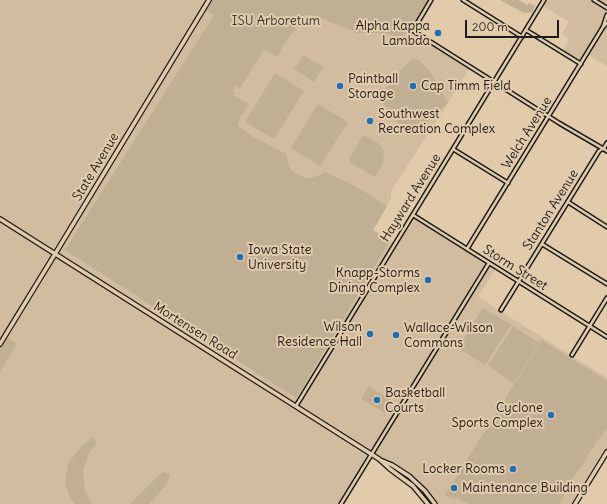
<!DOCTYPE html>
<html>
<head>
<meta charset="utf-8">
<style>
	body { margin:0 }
	#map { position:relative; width:607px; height:504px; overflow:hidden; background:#e2cbab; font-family:Delius,sans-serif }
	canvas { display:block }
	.scale { position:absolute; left:465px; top:20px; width:94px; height:18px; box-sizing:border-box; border:2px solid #1c1c1c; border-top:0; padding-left:5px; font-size:12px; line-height:14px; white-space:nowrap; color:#1c1c1c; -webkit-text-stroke:3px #e2cbab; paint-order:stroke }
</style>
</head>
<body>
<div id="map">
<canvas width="607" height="504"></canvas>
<div class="scale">200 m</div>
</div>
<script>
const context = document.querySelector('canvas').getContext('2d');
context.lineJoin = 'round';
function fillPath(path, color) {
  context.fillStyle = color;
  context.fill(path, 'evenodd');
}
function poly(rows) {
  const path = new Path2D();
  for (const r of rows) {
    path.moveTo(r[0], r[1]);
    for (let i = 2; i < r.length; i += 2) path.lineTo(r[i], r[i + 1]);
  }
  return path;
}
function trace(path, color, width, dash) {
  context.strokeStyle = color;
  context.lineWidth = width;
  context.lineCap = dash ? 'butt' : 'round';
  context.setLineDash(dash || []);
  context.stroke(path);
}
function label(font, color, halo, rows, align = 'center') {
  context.font = font + ' Delius,sans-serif';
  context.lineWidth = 4;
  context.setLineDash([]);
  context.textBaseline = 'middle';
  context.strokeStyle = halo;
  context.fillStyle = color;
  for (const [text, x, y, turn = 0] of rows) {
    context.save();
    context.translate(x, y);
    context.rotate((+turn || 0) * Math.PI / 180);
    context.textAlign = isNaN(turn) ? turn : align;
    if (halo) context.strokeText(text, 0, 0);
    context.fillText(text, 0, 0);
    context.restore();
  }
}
fillPath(poly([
	[0,0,429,0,409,32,469,69,448,103,391,191,391,199,373,230,395,243,413,215,496,268,478,297,607,378,607,452,575,504,435,504,417,482,372,455,341,504,0,504],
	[547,0,607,0,607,66,587,54,581,64,578,60,563,50,569,39,562,34,569,22,543,6]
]), '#d2bc9f');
fillPath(poly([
	[212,0,429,0,409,32,399,37,381,33,357,33,313,15,305,15,282,48,278,57,264,50,240,88,236,85,232,91,235,93,234,96,249,104,239,119,238,125,240,127,255,138,286,154,289,166,292,171,298,175,305,178,311,178,322,174,325,172,355,186,387,206,373,230,390,241,296,398,65,250,214,15,206,10],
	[500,0,519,0,527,5,529,3,535,6,532,13,530,12,526,13,522,12],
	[303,55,323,67,314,82,294,69],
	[413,59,419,60,431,73,448,103,422,127,399,124,378,98,398,72],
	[275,73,304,91,274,139,245,122],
	[318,104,348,122,320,166,291,148],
	[363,135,370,138,378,143,382,148,384,152,383,162,381,167,375,177,351,163,349,160],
	[483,308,511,325,485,365,458,348],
	[513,326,539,343,514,383,488,366],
	[6,338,7,338,17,344,0,372,0,348],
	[542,340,607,381,607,429,597,441,589,453,583,465,568,484,560,504,468,504,456,497,454,500,445,495],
	[369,386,392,401,385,413,361,399],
	[93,437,95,439,96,444,89,453,83,471,85,490,92,504,75,504,70,498,65,482,68,464,80,448],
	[163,472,170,474,168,483,149,504,130,504]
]), '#c1af93');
const street = poly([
	[431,0,415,27,414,31,415,32,559,123,607,151],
	[463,0,522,37],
	[594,0,607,8],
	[603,27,607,15],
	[526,30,581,64],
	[453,149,508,183],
	[568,202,607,227],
	[413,215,607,337],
	[542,244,607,284],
	[467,249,603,27,607,23],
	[501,310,599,151,604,148,607,143],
	[572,355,607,298],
	[296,406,544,0],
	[341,504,489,263]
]);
const secondary = poly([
	[0,219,379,459,390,469,413,486,428,504],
	[0,344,55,254,209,0],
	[380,460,392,465,409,476,425,491,435,504],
	[575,504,607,452]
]);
trace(street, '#1c1c1c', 5.5);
trace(secondary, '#1c1c1c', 6);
trace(street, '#e2cbab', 2.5);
trace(secondary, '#e2cbab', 3.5);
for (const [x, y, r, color] of [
	[438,33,4,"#1f6fb2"],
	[340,86,4,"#1f6fb2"],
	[413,86,4,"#1f6fb2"],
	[370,121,4,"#1f6fb2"],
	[240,257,4,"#1f6fb2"],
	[428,280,4,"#1f6fb2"],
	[370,334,4,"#1f6fb2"],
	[396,335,4,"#1f6fb2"],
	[377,400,4,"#1f6fb2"],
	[551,415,4,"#1f6fb2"],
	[513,469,4,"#1f6fb2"],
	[454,488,4,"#1f6fb2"]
]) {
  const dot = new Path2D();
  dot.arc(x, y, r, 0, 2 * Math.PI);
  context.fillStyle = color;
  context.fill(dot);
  trace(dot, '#e2cbab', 1.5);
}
label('13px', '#3d3934', '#e2cbab', [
	["ISU Arboretum",276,21]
]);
label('13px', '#1c1c1c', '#e2cbab', [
	["Alpha Kappa",430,26,"right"],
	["Lambda",430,41,"right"],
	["Paintball",348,79],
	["Storage",348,94],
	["Cap Timm Field",421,86],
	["Southwest",378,114],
	["Recreation Complex",378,129],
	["Iowa State",248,250],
	["University",248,265],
	["Knapp-Storms",420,273,"right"],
	["Dining Complex",420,288,"right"],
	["Wilson",362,327,"right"],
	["Residence Hall",362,342,"right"],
	["Wallace-Wilson",404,328],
	["Commons",404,343],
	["Basketball",385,393],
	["Courts",385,408],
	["Cyclone",543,408,"right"],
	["Sports Complex",543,423,"right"],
	["Locker Rooms",505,469,"right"],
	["Maintenance Building",462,488]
], 'left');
label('13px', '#1c1c1c', '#e2cbab', [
	["Welch Avenue",527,133,-58],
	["State Avenue",96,167,-59],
	["Hayward Avenue",411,198,-58],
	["Stanton Avenue",551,210,-58],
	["Storm Street",515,268,32],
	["Mortensen Road",195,331,32]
]);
</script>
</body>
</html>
